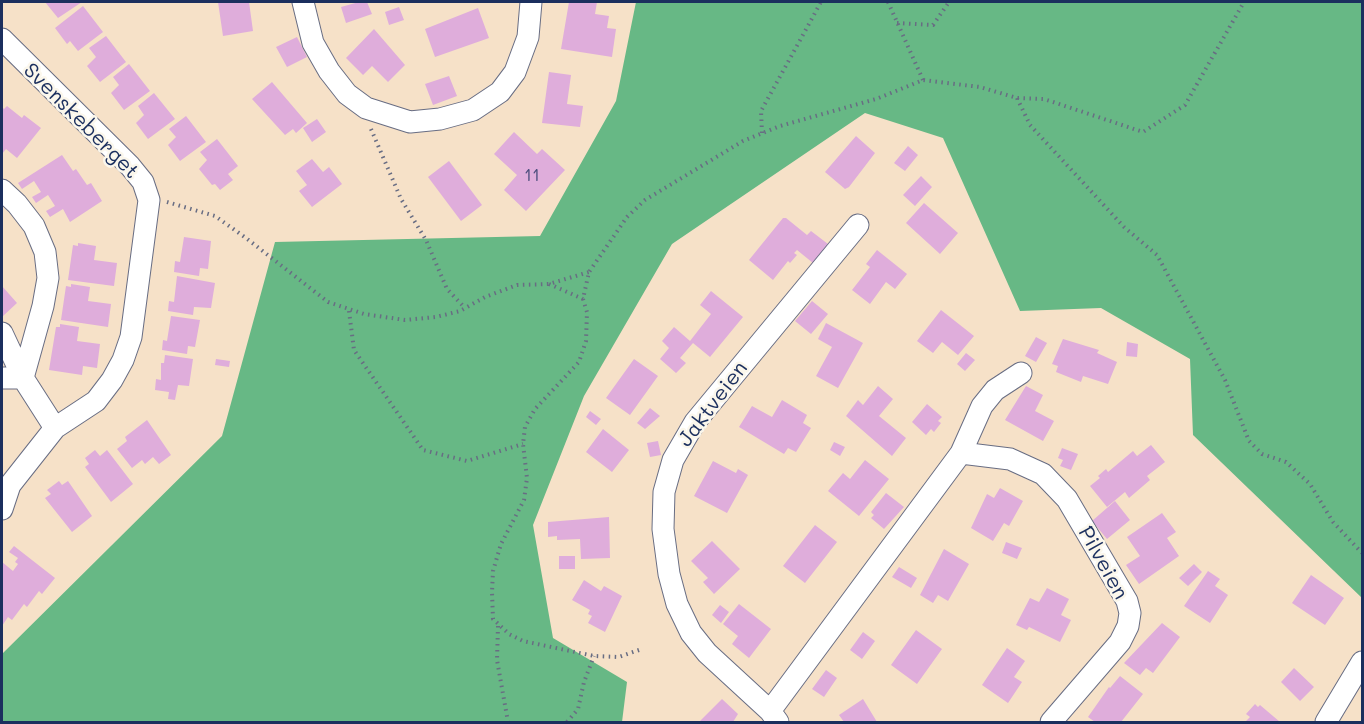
<!DOCTYPE html>
<html>
<head>
<meta charset="utf-8">
<style>
	body { margin:0 }
	#map { position:relative; width:1364px; height:724px; overflow:hidden; background:#f6e1c8; font-family:Mali,sans-serif }
	canvas { display:block }
	.frame { position:absolute; inset:0; border:3px solid #1b2f5e; pointer-events:none }
</style>
</head>
<body>
<div id="map">
<canvas width="1364" height="724"></canvas>
<div class="frame"></div>
</div>
<script>
const context = document.querySelector('canvas').getContext('2d');
context.lineJoin = 'round';
function fillPath(path, color) {
  context.fillStyle = color;
  context.fill(path, 'evenodd');
}
function poly(rows) {
  const path = new Path2D();
  for (const r of rows) {
    path.moveTo(r[0], r[1]);
    for (let i = 2; i < r.length; i += 2) path.lineTo(r[i], r[i + 1]);
  }
  return path;
}
function trace(path, color, width, dash) {
  context.strokeStyle = color;
  context.lineWidth = width;
  context.lineCap = dash ? 'butt' : 'round';
  context.setLineDash(dash || []);
  context.stroke(path);
}
function label(font, color, halo, rows, align = 'center') {
  context.font = font + ' Mali,sans-serif';
  context.lineWidth = 5;
  context.setLineDash([]);
  context.textBaseline = 'middle';
  context.strokeStyle = halo;
  context.fillStyle = color;
  for (const [text, x, y, turn = 0] of rows) {
    context.save();
    context.translate(x, y);
    context.rotate((+turn || 0) * Math.PI / 180);
    context.textAlign = isNaN(turn) ? turn : align;
    if (halo) context.strokeText(text, 0, 0);
    context.fillText(text, 0, 0);
    context.restore();
  }
}
fillPath(poly([
	[636,2,1362,2,1362,598,1193,435,1190,359,1101,308,1020,311,943,138,865,113,672,244,584,396,533,525,553,638,627,682,622,722,2,722,2,654,222,436,275,242,540,236,616,101]
]), '#67b885');
fillPath(poly([
	[45,2,82,2,58,18],
	[218,2,249,2,253,31,223,36],
	[359,2,367,2,372,14,346,23,341,7],
	[569,2,597,2,595,14,609,16,607,28,616,29,612,57,561,49],
	[83,6,103,32,78,51,70,41,67,44,55,28],
	[399,7,404,20,389,25,385,12],
	[478,8,489,38,435,57,425,29],
	[374,29,405,65,388,82,372,66,363,75,346,58],
	[106,36,126,62,100,82,87,66,96,57,89,48],
	[297,37,307,57,287,67,276,47],
	[129,64,150,91,124,110,111,93,119,85,113,77],
	[549,72,571,75,567,104,583,106,580,127,542,123],
	[449,76,457,96,433,105,425,84],
	[272,82,307,123,296,133,293,129,285,135,252,99],
	[154,93,175,119,148,139,136,123,144,115,138,106],
	[7,106,22,118,24,115,41,128,17,158,6,149,2,154,2,107,4,109],
	[186,116,206,142,180,161,168,145,176,137,169,129],
	[317,119,326,132,312,142,303,128],
	[514,132,537,154,542,149,565,170,526,211,504,190,517,175,494,154],
	[856,136,875,153,849,187,845,189,825,172],
	[217,139,238,166,228,174,233,180,220,190,215,184,212,185,199,169,207,160,200,152],
	[908,146,918,155,905,171,894,163],
	[62,155,73,171,76,169,87,185,91,183,102,201,70,222,63,209,50,217,46,211,55,206,48,195,36,203,32,197,41,192,34,181,22,189,18,183],
	[312,159,323,172,329,167,342,184,312,207,299,191,307,185,296,171],
	[449,161,482,205,461,221,428,177],
	[921,176,932,187,915,206,903,195],
	[924,203,958,233,940,254,906,223],
	[783,218,786,218,807,235,805,237,811,231,828,244,813,263,797,250,794,253,797,255,790,263,788,261,773,280,749,260],
	[184,237,211,241,208,269,200,268,199,276,174,272,175,261,180,262],
	[78,243,96,246,94,260,117,263,114,286,68,280,73,245,78,246],
	[877,250,907,274,895,289,886,282,870,304,852,290,870,267,866,264],
	[177,276,215,283,211,308,194,307,193,315,168,311,169,301,174,302],
	[71,284,90,287,88,301,111,304,108,327,61,320,66,286,71,287],
	[2,286,17,303,3,316,2,314],
	[711,291,743,317,710,357,693,343,680,358,686,363,676,373,660,359,669,348,662,341,674,327,690,341,711,314,700,305],
	[812,301,828,314,811,334,795,321],
	[941,310,974,336,958,355,942,342,933,353,917,341],
	[171,316,200,320,195,347,188,346,187,354,162,350,163,340,167,341],
	[826,323,863,343,838,388,816,376,832,347,818,339],
	[60,324,79,327,77,341,100,344,97,368,83,366,82,375,49,370,56,327,60,327],
	[1036,337,1047,343,1036,362,1025,356],
	[1063,339,1099,350,1097,353,1117,362,1108,384,1083,376,1081,382,1056,372,1058,366,1052,364],
	[1127,342,1138,344,1137,357,1126,356],
	[966,353,975,360,965,371,957,364],
	[165,355,193,359,189,386,178,385,175,400,168,399,169,392,155,390,156,379,161,380,161,363,164,363],
	[216,359,230,361,229,367,215,365],
	[634,359,658,376,630,415,606,398],
	[878,386,893,399,879,416,906,438,892,456,846,416,858,400,863,405],
	[1026,386,1043,395,1035,411,1054,421,1043,441,1005,420],
	[782,400,807,415,803,423,811,428,796,452,788,448,784,454,739,427,752,406,772,417],
	[927,404,942,417,938,421,941,423,934,432,931,429,926,435,912,422],
	[650,408,660,416,645,429,637,423],
	[590,411,601,419,596,425,586,417],
	[147,420,171,455,159,464,153,457,145,464,142,460,132,468,117,449,127,441,125,437],
	[603,429,629,450,612,472,586,452],
	[658,441,661,455,650,457,647,443],
	[834,442,845,447,840,456,830,450],
	[1151,445,1165,462,1147,476,1150,480,1129,498,1125,492,1107,507,1090,486,1100,478,1098,476,1106,469,1108,472,1133,451,1137,456],
	[1062,448,1078,454,1071,470,1060,466,1063,460,1058,458],
	[95,450,100,456,107,450,133,484,111,502,85,467,89,464,85,458],
	[865,460,889,479,859,516,828,491,843,473,850,479],
	[713,461,736,473,738,469,748,475,727,513,694,496],
	[59,481,62,485,68,481,92,516,72,532,45,498,51,494,47,490],
	[1000,488,1023,501,1009,526,1004,523,993,541,971,528,987,494,994,498],
	[886,493,904,507,884,529,871,518,874,515,871,512],
	[1115,501,1130,520,1107,539,1092,521],
	[1162,513,1176,532,1167,538,1179,556,1139,584,1126,565,1140,556,1127,537],
	[609,517,610,558,581,559,580,539,557,540,557,536,548,537,548,522],
	[815,525,837,542,805,583,783,566],
	[712,541,740,569,714,594,703,582,708,578,691,561],
	[1006,542,1022,548,1017,559,1002,553],
	[14,546,55,578,42,594,39,591,27,607,24,604,12,620,8,617,2,626,2,562,13,571,18,564,15,562,18,558,9,552],
	[944,549,969,564,948,601,938,595,933,603,920,595],
	[559,556,575,556,575,569,559,569],
	[1194,564,1202,572,1188,586,1179,578],
	[899,567,917,578,911,588,892,577],
	[1208,571,1220,579,1215,586,1228,595,1210,623,1184,606],
	[1311,575,1344,598,1325,625,1292,603],
	[584,580,601,591,604,586,622,596,605,632,588,623,592,616,588,614,590,610,572,600],
	[1047,588,1069,599,1061,615,1071,620,1060,642,1029,627,1027,630,1016,625,1030,598,1039,602],
	[739,604,771,629,749,658,732,644,738,636,723,624],
	[720,605,729,612,721,623,712,615],
	[1162,623,1180,637,1153,673,1146,668,1140,675,1124,663],
	[916,630,942,649,917,684,891,665],
	[863,632,875,641,862,659,850,650],
	[1007,648,1025,661,1014,677,1022,682,1008,703,982,685],
	[1294,668,1314,687,1300,701,1281,682],
	[826,670,837,678,824,697,812,689],
	[1120,676,1143,694,1121,722,1095,722,1088,717,1109,687,1110,688],
	[722,699,738,714,733,722,699,722],
	[863,699,877,722,844,722,839,715],
	[1255,704,1258,707,1260,705,1280,722,1245,722,1250,717,1246,714]
]), '#dfaddb');
const minor = poly([
	[303,2,313,43,329,71,347,94,366,108,410,122,440,119,473,110,500,92,515,72,528,37,531,2],
	[2,39,130,166,143,182,149,200,131,337,123,360,112,380,96,401,55,428,10,485,2,509],
	[2,190,17,204,34,226,45,252,48,278,43,306,23,378],
	[2,333,23,378],
	[2,378,23,378,55,428],
	[961,453,1010,459,1043,474,1067,499,1127,601,1130,613,1128,626,1120,642,1051,722],
	[770,711,961,453,982,406,995,390,1021,373],
	[778,722,770,711,707,653,691,633,677,604,669,574,663,529,664,492,673,460,695,422,858,225],
	[1326,722,1362,662]
]);
trace(minor, '#686d83', 23);
trace(poly([
	[888,2,923,80],
	[897,23,933,25,949,2],
	[1017,98,1030,125,1124,227,1157,255,1225,380,1249,441,1262,454,1286,462,1310,484,1333,522,1362,553],
	[371,129,401,199,426,240,447,289,465,308],
	[762,133,761,111,821,2],
	[167,202,215,216,246,238,328,302,364,314,405,320,436,317,460,311,485,297,517,285,549,284,589,272],
	[549,284,583,299],
	[349,311,354,350,423,450,467,461,523,444],
	[498,626,497,660,508,722],
	[639,650,619,657,594,656,523,641,509,634,493,619,492,592,493,571,501,544,524,500,527,478,523,444,525,427,535,409,579,362,586,341,587,312,583,299,589,272,627,217,645,200,743,141,780,126,876,99,923,80,980,87,1017,98,1044,99,1143,132,1185,105,1244,2],
	[567,722,578,709,584,682,594,656]
]), '#686d83', 4, [1.5, 4.5]);
trace(minor, '#fff', 21);
label('18px', '#4c4e7d', null, [
	["11",532,175]
]);
label('21px', '#1b2f5e', '#fbf7ec', [
	["Svenskeberget",81,121,45],
	["Jaktveien",713,404,-53],
	["Pilveien",1103,563,61]
]);
</script>
</body>
</html>
